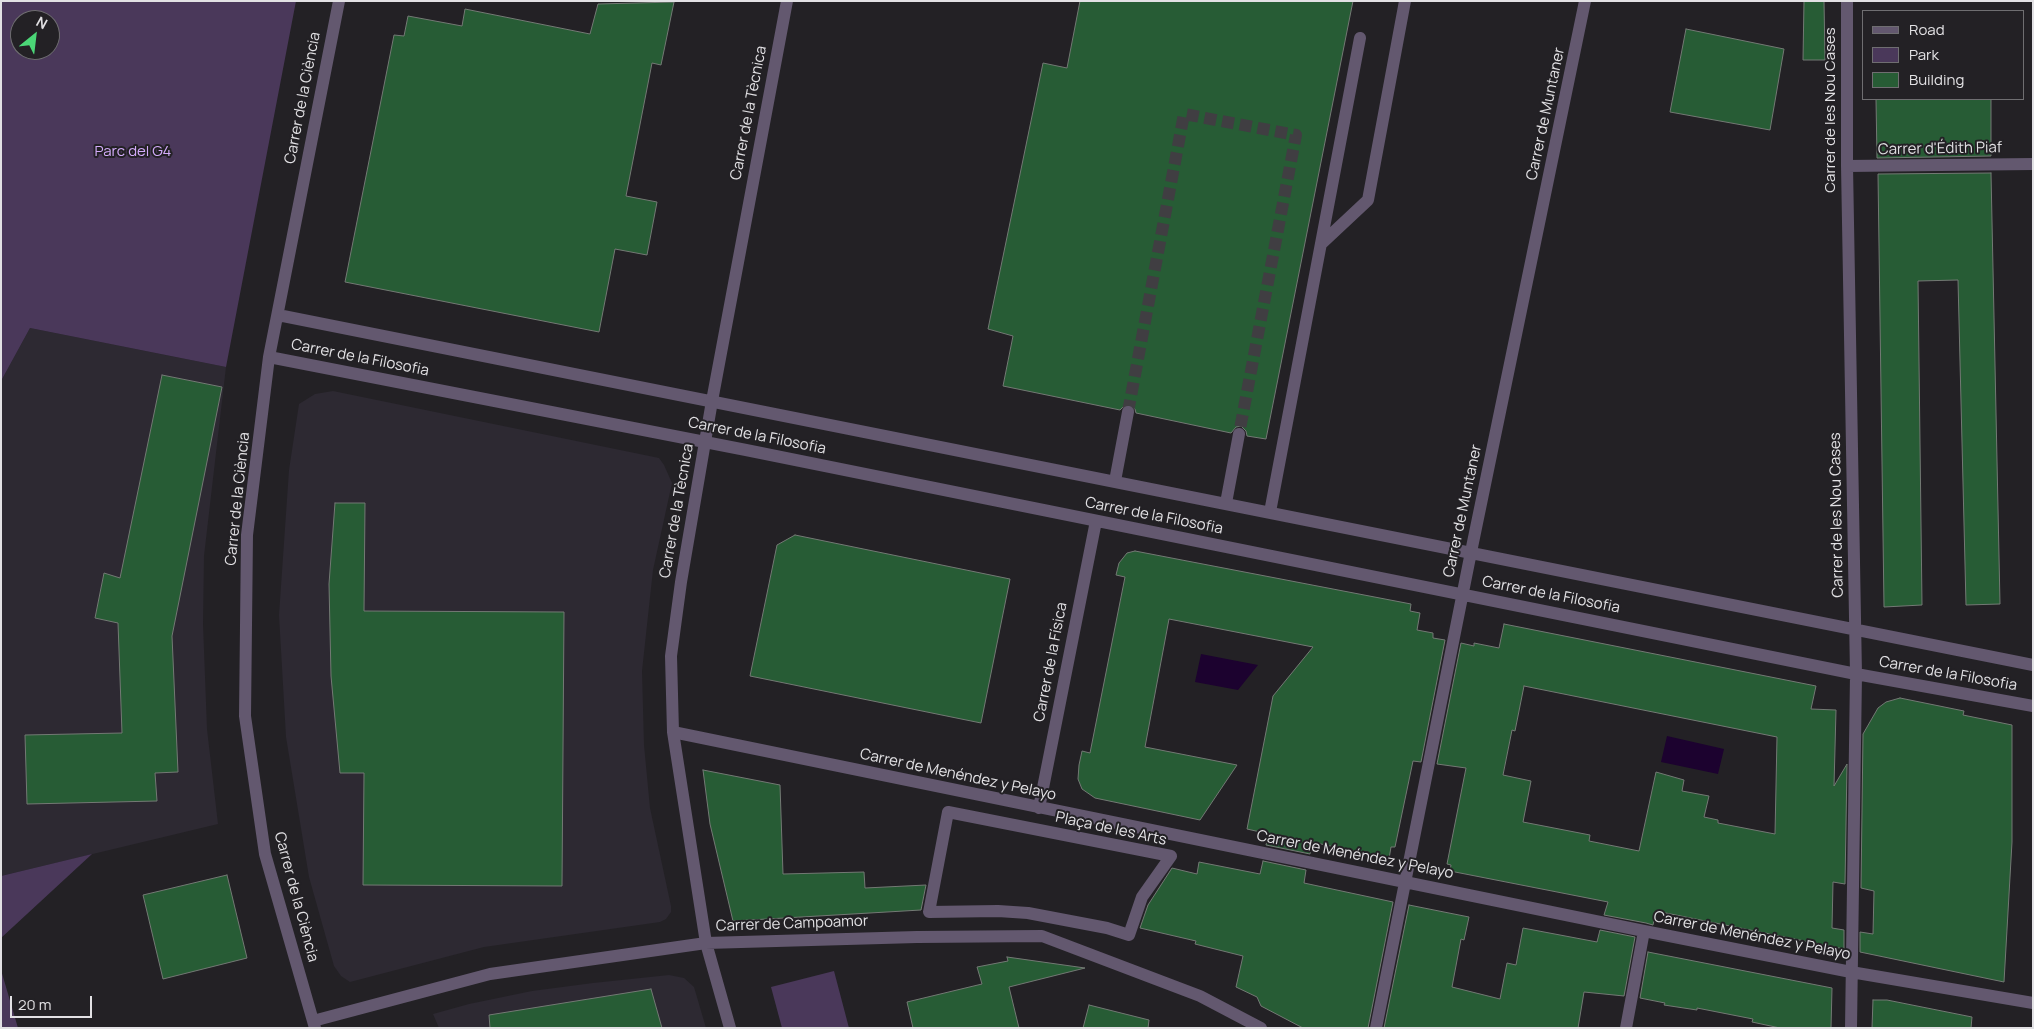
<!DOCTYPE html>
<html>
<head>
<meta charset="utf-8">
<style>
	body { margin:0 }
	#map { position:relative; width:2034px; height:1029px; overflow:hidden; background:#232125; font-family:Manrope,sans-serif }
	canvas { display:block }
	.frame { position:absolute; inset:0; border:2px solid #e2e1e4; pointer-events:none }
	.legend { position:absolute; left:1862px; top:10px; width:162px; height:90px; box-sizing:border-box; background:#232125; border:1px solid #6f6e71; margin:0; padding:6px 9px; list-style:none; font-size:15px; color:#e2e1e4 }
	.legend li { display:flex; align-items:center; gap:10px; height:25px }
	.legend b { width:25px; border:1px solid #6f6e71 }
	.north { position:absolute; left:10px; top:10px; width:50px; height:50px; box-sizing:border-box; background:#232125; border:1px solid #6f6e71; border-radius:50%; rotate:29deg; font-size:14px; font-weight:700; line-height:20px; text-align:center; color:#e2e1e4 }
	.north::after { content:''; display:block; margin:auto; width:18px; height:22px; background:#4bd677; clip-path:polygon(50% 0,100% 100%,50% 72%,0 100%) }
	.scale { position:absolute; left:10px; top:996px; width:82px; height:22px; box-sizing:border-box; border:2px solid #e2e1e4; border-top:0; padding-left:6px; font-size:15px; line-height:18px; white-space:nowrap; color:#e2e1e4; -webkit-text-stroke:4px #232125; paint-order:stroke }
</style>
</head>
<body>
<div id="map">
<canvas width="2034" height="1029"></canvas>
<div class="frame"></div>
<ul class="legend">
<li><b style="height:6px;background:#63586f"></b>Road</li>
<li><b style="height:14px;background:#4a385a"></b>Park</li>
<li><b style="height:14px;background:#275c35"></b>Building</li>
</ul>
<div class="north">N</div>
<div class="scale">20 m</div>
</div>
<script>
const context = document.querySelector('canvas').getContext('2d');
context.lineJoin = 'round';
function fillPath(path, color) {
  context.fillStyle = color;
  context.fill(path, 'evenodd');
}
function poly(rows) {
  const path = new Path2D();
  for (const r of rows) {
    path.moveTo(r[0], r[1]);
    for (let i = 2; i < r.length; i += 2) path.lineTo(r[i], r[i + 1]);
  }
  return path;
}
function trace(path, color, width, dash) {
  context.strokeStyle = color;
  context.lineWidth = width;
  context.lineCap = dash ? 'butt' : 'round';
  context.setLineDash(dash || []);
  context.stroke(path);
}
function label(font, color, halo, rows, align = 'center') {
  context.font = font + ' Manrope,sans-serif';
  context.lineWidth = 4;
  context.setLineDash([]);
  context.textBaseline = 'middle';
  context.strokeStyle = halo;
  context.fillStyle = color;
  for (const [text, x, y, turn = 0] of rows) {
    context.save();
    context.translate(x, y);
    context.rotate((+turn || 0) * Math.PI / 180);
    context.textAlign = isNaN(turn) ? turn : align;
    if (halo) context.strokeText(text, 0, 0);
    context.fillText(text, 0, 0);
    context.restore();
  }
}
fillPath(poly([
	[30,328,226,367,204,556,203,624,207,729,218,824,1,876,1,381],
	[333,391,659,458,664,465,672,483,653,570,642,671,644,745,650,808,671,906,671,912,666,919,660,922,484,947,350,982,341,976,334,966,309,877,286,737,279,615,289,470,299,404,315,394],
	[669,975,684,978,694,987,706,1028,439,1028,433,1014,469,1004,532,991,593,983]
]), '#2d2932');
fillPath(poly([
	[1,1,296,1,226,367,30,328,1,381],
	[20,20,50,20,50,50,20,50],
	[92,854,1,938,1,876],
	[1,970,18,1028,1,1028],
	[834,971,849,1028,782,1028,771,987]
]), '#4a385a');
fillPath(poly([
	[1201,654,1258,665,1238,690,1195,682],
	[1667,736,1724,749,1718,774,1661,762]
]), '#1c022f');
const building = poly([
	[1080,1,1353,1,1266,439,1247,436,1246,431,1241,426,1236,427,1231,433,1136,413,1135,409,1130,404,1125,405,1120,410,1003,386,1013,336,988,329,1043,63,1067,68,1080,1],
	[1804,1,1824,1,1825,60,1803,60,1804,1],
	[674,2,661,65,652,63,626,196,657,202,647,255,615,249,599,332,345,282,394,35,404,36,408,16,462,26,465,9,590,34,598,4,674,2],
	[1686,29,1784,49,1770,130,1670,112,1686,29],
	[1876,99,1991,99,1991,156,1877,158,1876,99],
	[1991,173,2000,604,1966,605,1958,280,1918,281,1922,605,1884,607,1878,174,1991,173],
	[162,375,222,387,172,636,178,772,155,773,157,801,27,804,25,735,122,733,118,623,95,618,104,573,120,578,162,375],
	[335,503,365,503,364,611,564,612,562,886,363,885,364,773,340,773,331,676,329,584,335,503],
	[795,535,1010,579,981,723,750,676,777,545,795,535],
	[1135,551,1411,604,1410,611,1420,613,1417,630,1433,633,1433,638,1445,640,1421,762,1413,761,1395,847,1391,847,1389,859,1312,842,1310,854,1266,845,1269,834,1247,829,1273,696,1313,647,1169,619,1145,747,1237,765,1200,820,1095,798,1082,789,1078,779,1079,765,1082,751,1090,753,1125,577,1116,575,1119,563,1127,553,1135,551],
	[1504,624,1816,686,1811,709,1836,710,1834,786,1847,764,1845,884,1833,882,1832,928,1844,930,1844,949,1656,911,1653,925,1646,923,1604,915,1608,902,1450,871,1451,865,1447,864,1466,768,1437,764,1461,643,1474,646,1474,643,1499,648,1504,624],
	[1524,686,1777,737,1775,834,1718,823,1718,820,1704,817,1709,796,1682,791,1684,780,1656,772,1639,851,1589,841,1590,835,1523,822,1531,781,1503,775,1512,730,1515,731,1524,686],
	[1900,698,1964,711,1963,715,2012,725,2012,842,2004,982,1860,952,1860,932,1873,934,1874,891,1861,888,1863,734,1878,708,1886,702,1900,698],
	[703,770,780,785,783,874,864,872,865,888,926,885,921,910,733,921,710,824,703,770],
	[1263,861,1306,870,1304,883,1393,902,1368,1028,1303,1028,1261,1006,1257,997,1236,987,1243,956,1195,944,1196,941,1140,928,1148,905,1172,868,1197,874,1199,862,1260,874,1263,861],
	[227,875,247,958,163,979,143,895,227,875],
	[1409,905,1469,917,1464,940,1461,939,1452,987,1500,999,1507,963,1516,965,1523,928,1597,942,1600,930,1635,937,1624,996,1584,992,1578,1028,1384,1028,1409,905],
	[1648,952,1832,988,1831,1028,1780,1028,1752,1022,1753,1019,1697,1008,1697,1010,1664,1005,1665,1003,1640,998,1648,952],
	[1007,957,1085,968,1009,987,1019,1028,913,1028,907,1002,982,984,977,967,1008,961,1007,957],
	[651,989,662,1028,490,1028,489,1015,651,989],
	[1873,1000,1887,1000,1972,1017,1971,1028,1872,1028,1873,1000],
	[1089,1005,1149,1020,1148,1028,1083,1028,1089,1005]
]);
fillPath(building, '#275c35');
trace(building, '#737974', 1);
trace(poly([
	[1128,412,1184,114,1296,135,1239,434]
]), '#403e42', 12, [12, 6]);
trace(poly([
	[1847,1,1847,166,1856,674,1851,1028],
	[1847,166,2033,164],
	[1321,244,1368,200,1405,1],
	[278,315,2033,665],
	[269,357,746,450,1856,674,2033,706],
	[1115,481,1128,412],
	[1226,503,1239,434],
	[1270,512,1360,38],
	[673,732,1644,931,1851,972,2033,1003],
	[1039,808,1096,521],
	[948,812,1171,856,1142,897,1129,935,1107,928,1028,913,998,911,929,912,948,812],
	[313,1021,490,974,706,943,917,937,1042,936,1200,996,1261,1028],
	[315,1028,265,854,245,716,247,535,269,357,339,1],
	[730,1028,706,943,673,732,671,656,681,582,712,401,787,1],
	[1376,1028,1471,552,1585,1],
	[1626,1028,1644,931]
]), '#63586f', 12);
label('15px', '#e2e1e4', '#232125', [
	["Carrer de la Ciència",303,98,-79],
	["Carrer de les Nou Cases",1831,110,-90],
	["Carrer de la Tècnica",749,113,-79],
	["Carrer de Muntaner",1546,114,-78],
	["Carrer d'Édith Piaf",1940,149,-1],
	["Carrer de la Filosofia",360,358,11],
	["Carrer de la Filosofia",757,436,11],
	["Carrer de la Ciència",238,499,-84],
	["Carrer de la Tècnica",677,511,-80],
	["Carrer de Muntaner",1463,511,-78],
	["Carrer de les Nou Cases",1837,515,-91],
	["Carrer de la Filosofia",1154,516,11],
	["Carrer de la Filosofia",1551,595,11],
	["Carrer de la Física",1051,662,-79],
	["Carrer de la Filosofia",1948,674,10],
	["Carrer de Menéndez y Pelayo",958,775,12],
	["Plaça de les Arts",1111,829,12],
	["Carrer de Menéndez y Pelayo",1355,855,11],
	["Carrer de la Ciència",296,897,75],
	["Carrer de Campoamor",792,924,-2],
	["Carrer de Menéndez y Pelayo",1752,936,11]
]);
label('15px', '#d3abfa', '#232125', [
	["Parc del G4",133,152]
]);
</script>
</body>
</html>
